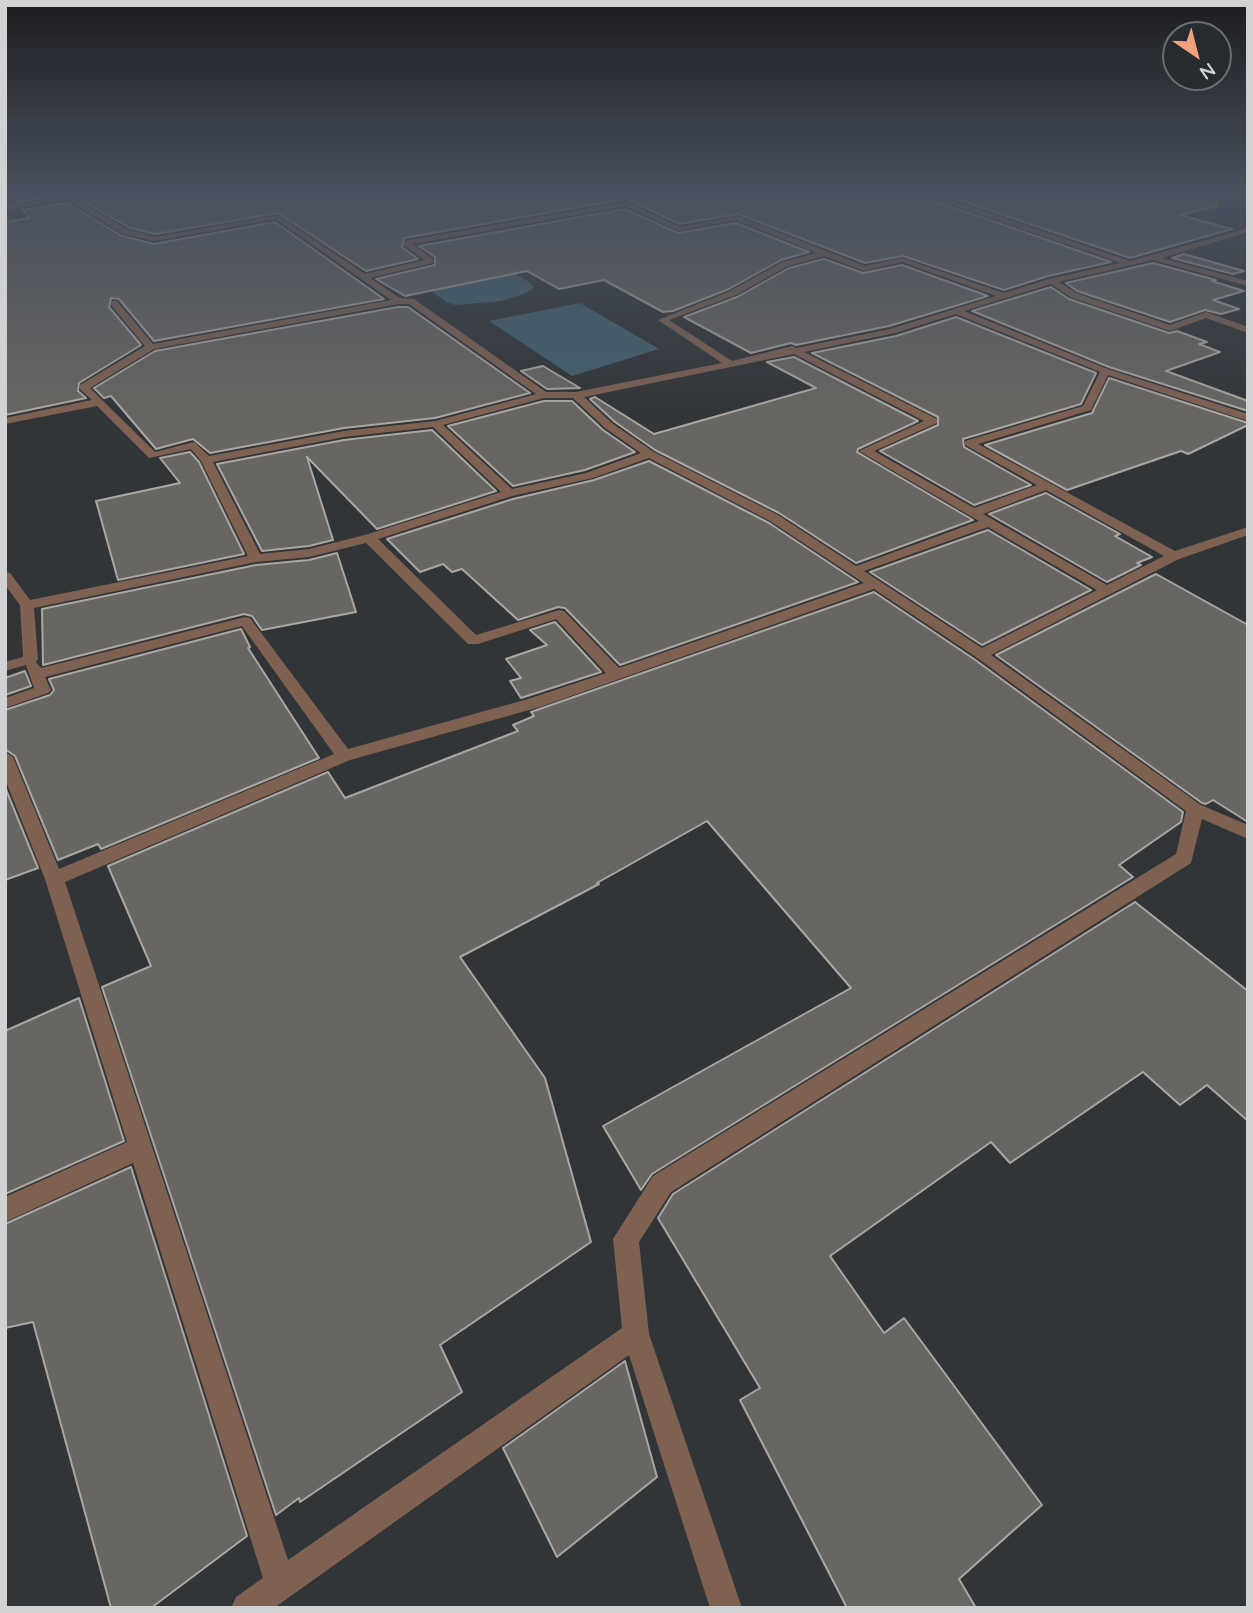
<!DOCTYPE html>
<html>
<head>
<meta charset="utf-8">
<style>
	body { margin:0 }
	#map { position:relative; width:1253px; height:1613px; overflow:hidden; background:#323538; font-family:Quicksand,sans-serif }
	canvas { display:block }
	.frame { position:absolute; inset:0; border:7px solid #d0d2d4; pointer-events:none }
	.north { position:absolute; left:1162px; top:21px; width:70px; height:70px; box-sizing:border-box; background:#282b2e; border:2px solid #6b6e70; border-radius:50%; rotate:145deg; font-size:19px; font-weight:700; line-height:28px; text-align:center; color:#d0d2d4 }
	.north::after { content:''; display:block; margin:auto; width:24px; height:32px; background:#f1a17c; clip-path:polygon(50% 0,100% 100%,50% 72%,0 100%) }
</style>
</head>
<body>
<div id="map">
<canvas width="1253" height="1613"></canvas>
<div class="frame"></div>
<div class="north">N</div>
</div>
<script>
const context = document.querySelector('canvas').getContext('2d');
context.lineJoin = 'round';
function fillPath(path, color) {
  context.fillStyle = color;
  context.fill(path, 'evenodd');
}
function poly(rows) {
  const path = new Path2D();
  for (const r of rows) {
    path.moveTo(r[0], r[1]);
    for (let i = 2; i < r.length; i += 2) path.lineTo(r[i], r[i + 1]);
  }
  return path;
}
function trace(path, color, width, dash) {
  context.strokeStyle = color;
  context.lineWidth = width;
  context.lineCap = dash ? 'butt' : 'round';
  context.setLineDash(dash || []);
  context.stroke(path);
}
fillPath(poly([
	[496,263,529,282,534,288,524,294,501,301,456,305,446,302,413,277],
	[580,303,659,349,572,376,489,321]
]), '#42626e');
const building = poly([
	[8,190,929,190,929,199,1111,262,1048,276,1004,290,903,256,865,263,738,214,680,224,626,199,404,238,402,247,418,259,366,271,278,213,155,234,130,228,70,194,16,202,8,190],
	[940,190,1215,190,1217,206,1180,215,1232,229,1130,258,939,193,940,190],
	[67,203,122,236,154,244,275,222,384,299,154,341,119,299,111,298,109,307,141,345,79,383,78,391,86,398,5,415,5,222,29,218,23,210,67,203],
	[625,209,678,233,736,223,809,252,781,260,729,289,673,311,663,312,604,280,559,289,527,271,405,296,376,279,435,265,435,257,419,246,625,209],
	[1184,254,1244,271,1233,274,1172,258,1184,254],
	[824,259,863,273,902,265,988,296,889,326,796,345,791,343,751,353,684,317,737,297,789,268,824,259],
	[1153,263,1216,280,1212,281,1244,291,1213,300,1239,309,1221,314,1205,310,1170,322,1077,291,1066,283,1153,263],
	[1051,287,1069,299,1169,333,1177,331,1207,342,1199,344,1220,352,1166,371,1248,401,1248,411,1109,367,972,311,1051,287],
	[398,307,408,307,530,393,435,418,344,428,210,453,193,439,156,449,111,396,104,398,94,388,155,351,398,307],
	[956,317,1096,373,1081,404,963,439,964,447,1031,485,974,505,880,451,938,425,938,417,812,353,896,336,956,317],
	[794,357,918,421,858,449,857,452,973,520,856,563,779,513,655,450,615,422,590,399,595,397,654,434,816,388,767,362,794,357],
	[543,366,580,388,547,389,521,371,543,366],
	[1109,378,1248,423,1248,425,1188,454,1181,451,1067,490,985,445,1092,413,1109,378],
	[544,401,572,401,603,430,635,452,585,470,513,486,448,426,544,401],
	[432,430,496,491,377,529,307,457,333,540,309,546,262,551,217,464,344,440,432,430],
	[190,452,199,462,244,554,118,580,96,501,180,483,160,458,190,452],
	[649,461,769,523,858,582,620,665,565,608,558,607,518,620,462,569,452,572,443,564,420,572,387,539,513,499,594,480,649,461],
	[1046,493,1120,534,1115,536,1152,557,1137,563,1141,565,1107,582,989,514,1046,493],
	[988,530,1091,590,982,645,870,572,988,530],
	[337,553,356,612,262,630,252,616,244,614,43,665,42,609,256,565,309,560,337,553],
	[1156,574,1248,625,1248,822,1213,800,1206,804,1202,803,996,655,1156,574],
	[874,592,974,659,1183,812,1181,822,1119,865,1133,877,652,1174,641,1190,603,1126,851,988,707,821,597,883,599,884,460,957,545,1078,591,1242,440,1345,462,1392,300,1502,299,1498,276,1515,102,987,151,966,108,866,328,772,345,798,518,731,513,725,534,716,531,712,874,592],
	[555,622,601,672,521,698,510,681,521,678,506,659,547,645,530,630,555,622],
	[241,629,250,647,248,648,319,758,101,849,98,844,58,860,15,756,5,749,5,710,50,695,54,690,49,679,241,629],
	[25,671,31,686,5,695,5,678,25,671],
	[5,787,38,868,5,880,5,787],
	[1135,902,1248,991,1248,1121,1207,1085,1180,1105,1143,1072,1010,1163,991,1142,830,1256,884,1333,904,1318,1042,1505,959,1579,976,1608,847,1608,740,1400,760,1388,658,1218,673,1194,1135,902],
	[79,998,124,1141,5,1194,5,1031,79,998],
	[131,1167,247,1536,151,1608,111,1608,33,1322,5,1328,5,1224,131,1167],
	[625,1361,657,1477,557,1557,503,1448,625,1361]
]);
fillPath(building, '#686662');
trace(building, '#aaa7a3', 2);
fillPath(poly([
	[932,190,938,190,936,195,1130,261,1248,228,1248,232,1162,258,1248,281,1248,286,1153,260,1059,282,1076,293,1170,325,1206,312,1248,327,1248,333,1206,318,1170,331,1070,297,1051,284,964,311,1108,369,1248,414,1248,421,1108,375,1091,410,978,444,1175,551,1248,527,1248,535,1179,559,991,655,1201,805,1248,825,1248,839,1202,819,1191,863,671,1192,639,1242,649,1334,742,1608,710,1608,629,1355,274,1608,231,1608,236,1597,263,1578,133,1163,5,1222,5,1197,127,1142,45,879,5,779,5,751,13,757,59,869,334,754,242,626,45,677,51,690,48,693,5,708,5,698,34,688,26,665,5,671,5,662,23,657,20,605,5,585,5,572,10,573,30,600,248,556,201,461,191,449,149,458,97,406,5,424,5,418,92,400,80,389,80,385,145,346,111,305,111,301,117,301,153,344,391,300,276,219,155,241,123,234,68,200,5,210,5,206,69,196,129,230,155,237,277,215,365,274,424,260,404,245,404,241,626,202,680,227,737,216,865,266,902,258,1004,293,1049,279,1121,263,930,197,932,190],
	[625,206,679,231,736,220,817,253,782,262,730,291,658,320,722,363,576,392,546,392,414,299,400,298,370,278,433,263,433,259,413,244,625,206],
	[824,256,864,271,902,262,996,296,890,329,796,348,792,346,732,361,669,320,736,295,788,266,824,256],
	[398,304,409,304,536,394,435,421,344,431,209,456,194,442,155,452,90,388,154,349,398,304],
	[956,314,1100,372,1083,406,965,441,965,445,1037,485,974,508,874,451,937,423,937,419,804,352,895,333,956,314],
	[794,354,924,421,859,451,979,521,856,566,778,515,654,452,613,424,584,397,794,354],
	[544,398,573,398,605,428,641,453,586,473,512,489,443,425,544,398],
	[433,427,501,492,365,535,309,549,260,554,213,462,344,437,433,427],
	[649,458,770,521,864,583,619,668,564,611,559,610,476,635,378,539,512,496,593,478,649,458],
	[1046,490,1164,556,1107,585,983,514,1046,490],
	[988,527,1097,590,982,648,864,571,988,527],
	[366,543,468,644,478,644,556,619,606,673,528,699,348,749,250,618,245,617,41,668,36,662,38,659,34,608,256,562,309,557,366,543],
	[874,589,976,657,1186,811,1176,854,653,1176,613,1239,622,1328,288,1560,65,882,350,760,540,707,874,589]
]), '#7f6152');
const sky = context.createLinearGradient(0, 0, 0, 416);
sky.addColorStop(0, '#1c1d1f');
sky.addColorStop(0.46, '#49515e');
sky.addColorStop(1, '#49515e00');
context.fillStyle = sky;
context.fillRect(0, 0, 1253, 416);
</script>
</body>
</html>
